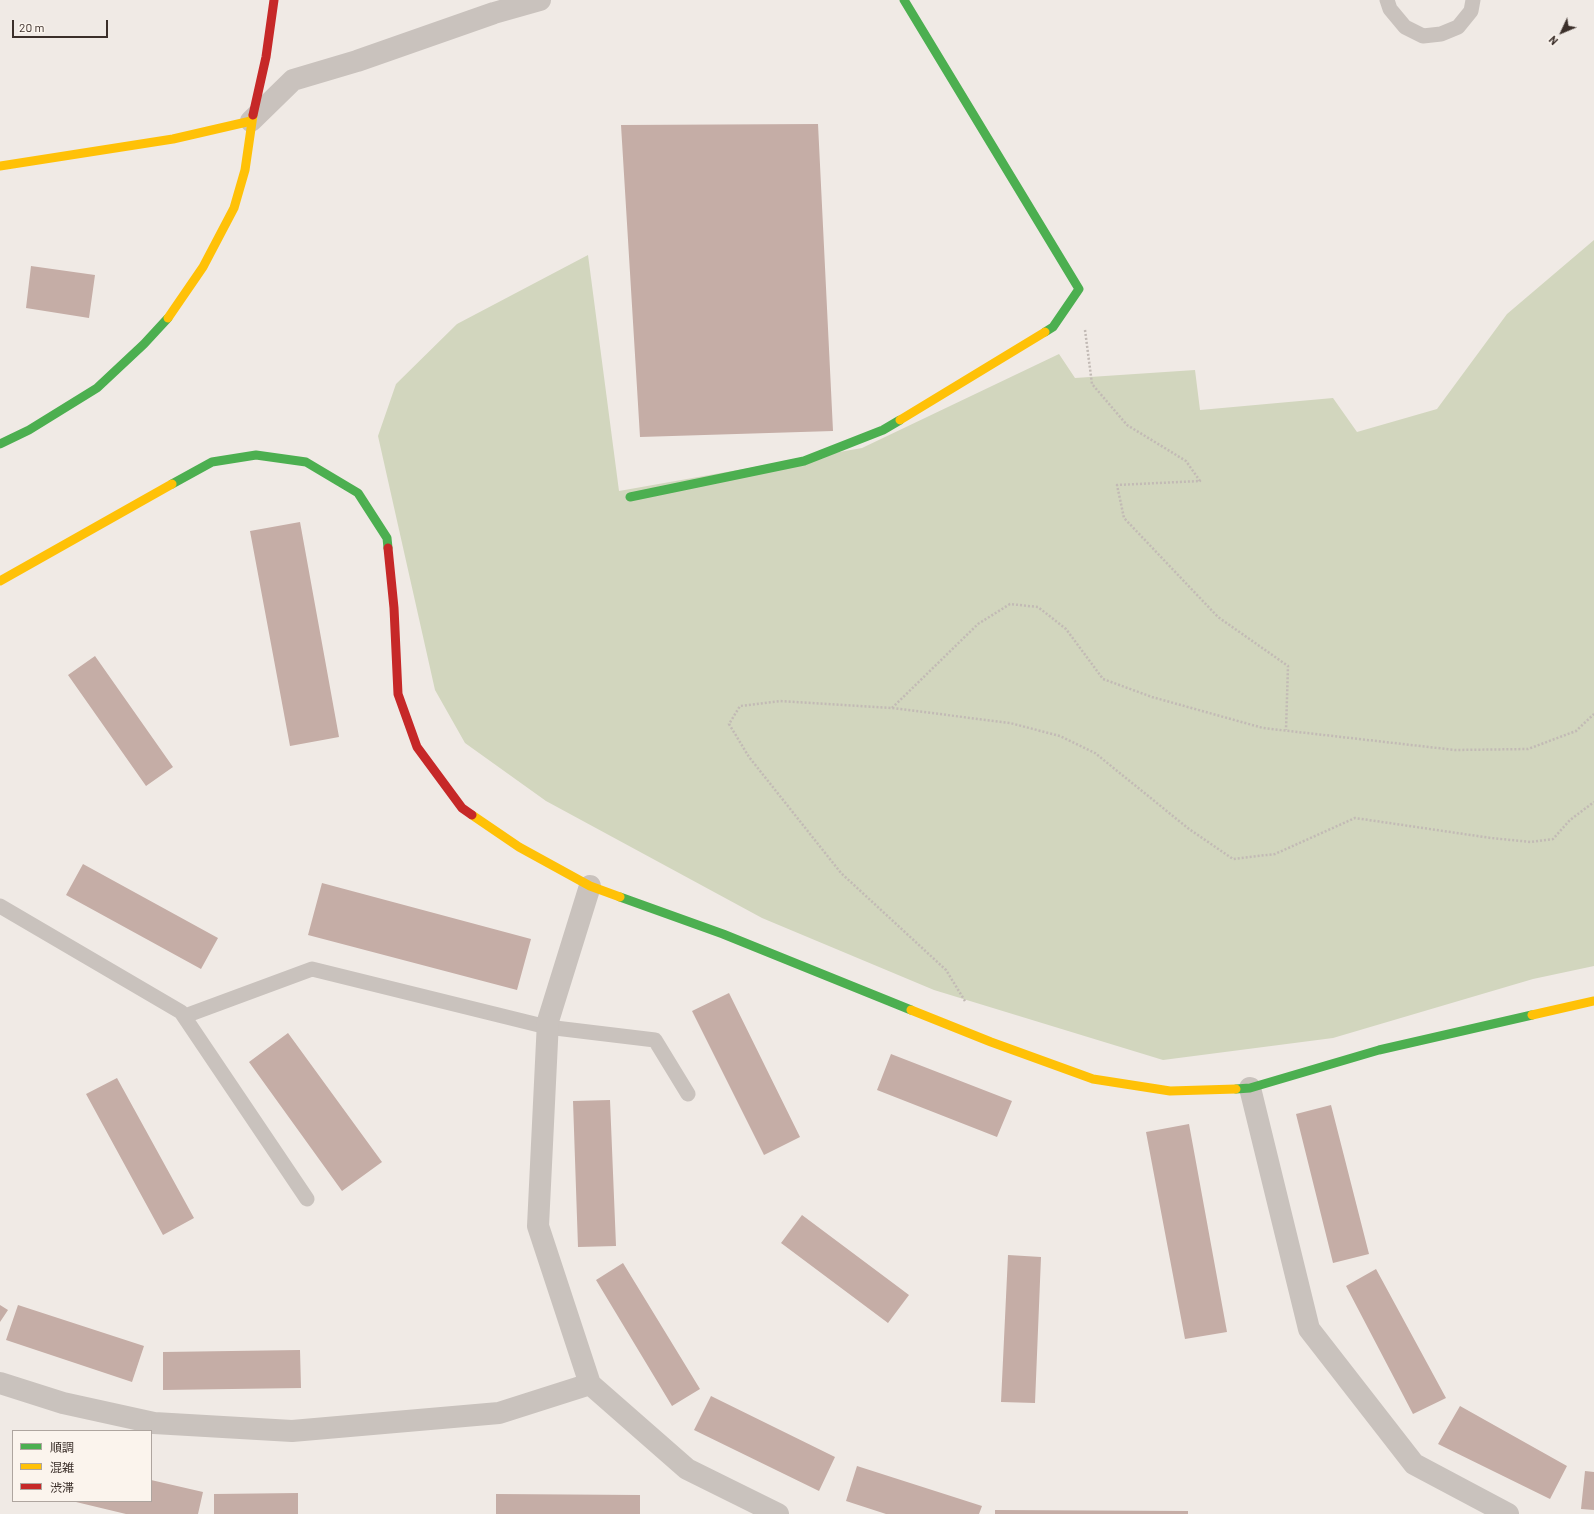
<!DOCTYPE html>
<html>
<head>
<meta charset="utf-8">
<style>
	body { margin:0 }
	#map { position:relative; width:1594px; height:1514px; overflow:hidden; background:#f0eae5; font-family:Barlow,"Noto Sans JP",sans-serif }
	canvas { display:block }
	.legend { position:absolute; left:12px; top:1430px; width:140px; height:72px; box-sizing:border-box; background:#fbf4ed; border:1px solid #aea59f; margin:0; padding:5px 7px; list-style:none; font-size:12px; color:#3b2f2a }
	.legend li { display:flex; align-items:center; gap:8px; height:20px }
	.legend b { width:20px; border:1px solid #aea59f }
	.north { position:absolute; left:1542px; top:12px; width:40px; height:40px; -webkit-text-stroke:3px #fbf4ed; paint-order:stroke; rotate:226deg; font-size:11px; font-weight:700; line-height:16px; text-align:center; color:#3b2f2a }
	.north::after { content:''; display:block; margin:auto; width:14px; height:18px; background:#3b2f2a; clip-path:polygon(50% 0,100% 100%,50% 72%,0 100%) }
	.scale { position:absolute; left:12px; top:20px; width:96px; height:18px; box-sizing:border-box; border:2px solid #3b2f2a; border-top:0; padding-left:5px; font-size:12px; line-height:14px; white-space:nowrap; color:#3b2f2a; -webkit-text-stroke:3px #fbf4ed; paint-order:stroke }
</style>
</head>
<body>
<div id="map">
<canvas width="1594" height="1514"></canvas>
<ul class="legend">
<li><b style="height:5px;background:#4caf50"></b>順調</li>
<li><b style="height:5px;background:#ffc107"></b>混雑</li>
<li><b style="height:5px;background:#c62828"></b>渋滞</li>
</ul>
<div class="north">N</div>
<div class="scale">20 m</div>
</div>
<script>
const context = document.querySelector('canvas').getContext('2d');
context.lineJoin = 'round';
function fillPath(path, color) {
  context.fillStyle = color;
  context.fill(path, 'evenodd');
}
function poly(rows) {
  const path = new Path2D();
  for (const r of rows) {
    path.moveTo(r[0], r[1]);
    for (let i = 2; i < r.length; i += 2) path.lineTo(r[i], r[i + 1]);
  }
  return path;
}
function trace(path, color, width, dash) {
  context.strokeStyle = color;
  context.lineWidth = width;
  context.lineCap = dash ? 'butt' : 'round';
  context.setLineDash(dash || []);
  context.stroke(path);
}
fillPath(poly([
	[1594,240,1594,966,1533,979,1333,1038,1163,1060,934,990,762,918,546,801,465,743,435,690,378,436,396,384,457,324,588,255,619,491,862,448,1059,354,1075,378,1195,370,1200,410,1333,398,1357,432,1437,409,1507,314]
]), '#d2d6be');
fillPath(poly([
	[818,124,833,431,640,437,621,125],
	[31,266,95,275,89,318,26,308],
	[300,522,339,737,290,746,250,531],
	[95,656,173,767,146,786,68,675],
	[83,864,218,938,201,969,66,895],
	[322,883,531,939,517,990,308,935],
	[729,993,800,1137,764,1155,692,1011],
	[288,1033,382,1162,342,1191,249,1062],
	[891,1054,1012,1101,997,1137,877,1090],
	[117,1078,194,1218,163,1235,86,1094],
	[610,1100,616,1246,578,1247,573,1101],
	[1331,1105,1369,1254,1333,1263,1296,1114],
	[1189,1124,1227,1332,1185,1339,1146,1132],
	[802,1215,909,1295,888,1323,781,1243],
	[1008,1255,1041,1257,1035,1403,1001,1402],
	[623,1263,700,1389,672,1406,596,1280],
	[1376,1269,1446,1398,1413,1414,1346,1286],
	[0,1305,8,1310,0,1322],
	[18,1305,144,1346,132,1382,6,1340],
	[300,1350,301,1388,163,1390,163,1352],
	[711,1396,835,1457,819,1491,694,1430],
	[1460,1406,1567,1466,1550,1499,1438,1444],
	[857,1466,982,1506,979,1514,886,1514,846,1501],
	[1585,1471,1594,1472,1594,1510,1581,1509],
	[151,1480,203,1492,198,1514,126,1514,76,1502,151,1501],
	[298,1493,298,1514,214,1514,214,1494],
	[496,1494,640,1495,640,1514,496,1514],
	[995,1510,1188,1511,1188,1514,995,1514]
]), '#c5ada6');
trace(poly([
	[1085,330,1092,384,1127,425,1186,461,1200,481,1117,485,1124,518,1218,617,1288,666,1286,730],
	[892,708,978,624,1010,604,1038,607,1066,629,1103,679,1152,697,1263,728,1455,750,1528,749,1576,731,1594,714],
	[965,1001,946,970,841,873,749,757,729,724,740,706,780,701,892,708,1010,723,1060,736,1095,753,1189,829,1233,859,1275,854,1355,818,1491,838,1531,842,1553,839,1570,820,1594,802]
]), '#c2bab5', 2.5, [2, 2]);
trace(poly([
	[1387,0,1390,9,1405,27,1423,36,1441,34,1458,27,1471,11,1473,0],
	[0,906,181,1012,307,1199],
	[185,1016,312,969,547,1027,655,1040,688,1094]
]), '#c9c2bd', 15);
trace(poly([
	[251,121,293,80,357,61,494,13,540,0],
	[590,886,548,1021,538,1226,590,1384,687,1469,778,1514],
	[1250,1088,1309,1329,1414,1464,1508,1514],
	[0,1383,63,1403,154,1423,292,1431,499,1413,590,1384]
]), '#c9c2bd', 22);
trace(poly([
	[904,0,1079,289,1053,327,1045,332],
	[0,444,29,430,97,388,144,344,168,318],
	[172,484,212,462,256,455,306,462,358,493,387,538,388,548],
	[630,497,804,461,883,430,900,420],
	[620,897,723,934,911,1010],
	[1236,1089,1250,1088,1379,1050,1532,1015]
]), '#4caf50', 9);
trace(poly([
	[0,166,173,139,251,121],
	[168,318,203,267,234,208,245,170,253,115],
	[900,420,1045,332],
	[0,581,172,484],
	[472,815,519,847,590,886,620,897],
	[911,1010,991,1042,1093,1079,1170,1091,1236,1089],
	[1532,1015,1594,1001]
]), '#ffc107', 9);
trace(poly([
	[253,115,266,57,274,0],
	[388,548,394,608,398,694,417,747,462,808,472,815]
]), '#c62828', 9);
</script>
</body>
</html>
